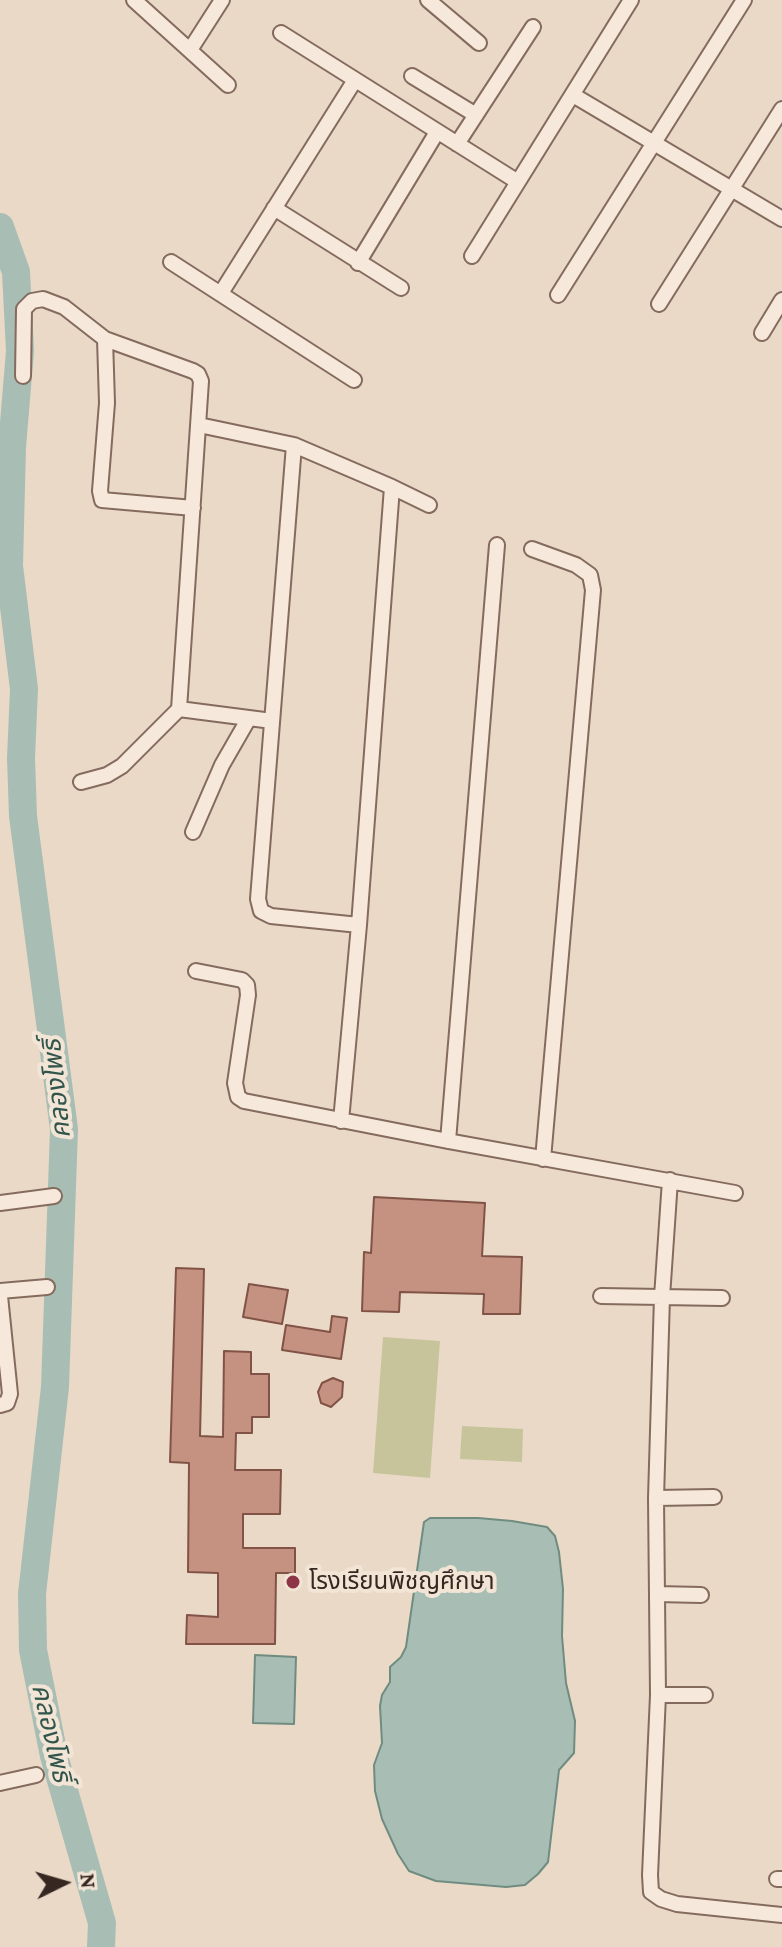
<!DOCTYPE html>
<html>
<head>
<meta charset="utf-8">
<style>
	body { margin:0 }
	#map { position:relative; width:782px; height:1947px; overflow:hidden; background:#ead9c7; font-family:"Crimson Pro",serif }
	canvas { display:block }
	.north { position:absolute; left:24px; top:1843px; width:80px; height:80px; -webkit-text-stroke:6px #f2e5d6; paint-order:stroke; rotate:85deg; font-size:22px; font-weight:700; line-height:32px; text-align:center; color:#362721 }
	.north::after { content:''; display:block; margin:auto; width:28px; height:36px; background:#362721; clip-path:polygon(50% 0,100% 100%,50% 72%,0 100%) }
</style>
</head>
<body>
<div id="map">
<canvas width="782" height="1947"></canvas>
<div class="north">N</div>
</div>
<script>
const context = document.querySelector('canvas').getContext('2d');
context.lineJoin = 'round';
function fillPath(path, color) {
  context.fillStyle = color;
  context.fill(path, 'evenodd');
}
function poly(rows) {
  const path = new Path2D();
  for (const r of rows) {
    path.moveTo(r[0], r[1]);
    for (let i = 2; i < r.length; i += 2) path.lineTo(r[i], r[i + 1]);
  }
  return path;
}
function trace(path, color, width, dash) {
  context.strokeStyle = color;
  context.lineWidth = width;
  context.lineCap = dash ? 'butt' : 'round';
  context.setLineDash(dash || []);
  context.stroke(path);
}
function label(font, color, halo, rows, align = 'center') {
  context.font = font + ' "Crimson Pro","Noto Sans Thai",serif';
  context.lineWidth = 8;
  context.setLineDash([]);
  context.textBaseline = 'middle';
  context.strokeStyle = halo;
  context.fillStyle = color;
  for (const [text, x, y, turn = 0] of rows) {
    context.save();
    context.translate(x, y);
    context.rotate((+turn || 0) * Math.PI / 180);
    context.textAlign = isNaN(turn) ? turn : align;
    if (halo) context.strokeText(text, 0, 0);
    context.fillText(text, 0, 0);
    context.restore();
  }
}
fillPath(poly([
	[383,1337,440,1341,430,1478,373,1473],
	[462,1426,523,1429,522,1462,460,1459]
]), '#c7c49c');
const water = poly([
	[430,1518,478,1518,512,1521,547,1527,555,1536,559,1552,563,1589,562,1636,566,1683,575,1721,574,1753,559,1770,548,1862,538,1874,525,1885,506,1887,436,1881,409,1871,398,1854,382,1819,375,1791,374,1765,382,1743,380,1706,382,1695,390,1682,390,1667,401,1657,406,1647,424,1522,430,1518],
	[255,1655,296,1657,294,1724,253,1723,255,1655]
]);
fillPath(water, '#a8beb4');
trace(water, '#708c80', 2);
trace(poly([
	[0,227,16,272,20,351,12,447,9,566,24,689,21,758,23,816,64,1129,55,1387,32,1594,33,1650,54,1756,102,1923,101,1947]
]), '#a8beb4', 28);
const building = poly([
	[374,1197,485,1203,482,1256,522,1257,520,1314,483,1314,484,1294,400,1292,399,1312,362,1311,364,1252,371,1253,374,1197],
	[176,1268,204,1269,200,1436,223,1437,224,1351,251,1352,251,1374,269,1374,269,1417,252,1417,252,1433,236,1433,235,1470,281,1470,280,1514,243,1514,243,1548,295,1548,295,1573,276,1573,275,1644,186,1644,187,1615,218,1617,218,1573,188,1572,189,1463,170,1462,176,1268],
	[249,1284,288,1290,282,1324,243,1317,249,1284],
	[332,1316,347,1318,341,1359,282,1350,286,1325,330,1332,332,1316],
	[333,1378,343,1382,342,1397,331,1407,321,1403,318,1392,322,1383,333,1378]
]);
fillPath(building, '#c59181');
trace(building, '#815347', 2);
const minor = poly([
	[134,0,228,85],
	[428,0,479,43],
	[281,33,518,182],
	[190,50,222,0],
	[412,76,476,115],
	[573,95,782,219],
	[457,144,533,27],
	[274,208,401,288],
	[472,256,631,0],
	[171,262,354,380],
	[358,263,437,132],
	[221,293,355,80],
	[558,295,744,0],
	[659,304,782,109],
	[762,333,782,300],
	[105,339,107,403,100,491,102,500,193,508],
	[23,376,24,309,32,301,43,299,64,307,105,339,193,371,198,374,201,381,179,709,122,766,107,775,81,782],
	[199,425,294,445,392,487,429,505],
	[294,445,258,899,261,911,271,916,359,925],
	[532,549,576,565,590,575,593,590,543,1159],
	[179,709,272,721],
	[193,832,222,765,249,718],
	[196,971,242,980,247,985,248,995,235,1083,238,1097,244,1101,448,1141,735,1193],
	[341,1121,359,925,392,487],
	[448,1141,497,545],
	[670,1180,662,1297,656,1498,658,1695,650,1875,651,1892,661,1899,677,1904,782,1915],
	[0,1203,54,1196],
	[0,1291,47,1287],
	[0,1296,10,1394,7,1403,0,1405],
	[601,1296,722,1298],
	[656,1498,714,1497],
	[657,1594,701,1595],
	[658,1695,705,1695],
	[0,1783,36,1775],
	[777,1879,782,1879]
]);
trace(minor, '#846b5e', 18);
trace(minor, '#f6e8da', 14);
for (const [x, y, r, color] of [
	[293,1582,8,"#8d3446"]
]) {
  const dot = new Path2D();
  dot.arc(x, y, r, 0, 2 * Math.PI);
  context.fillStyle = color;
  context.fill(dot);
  trace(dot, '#f2e5d6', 3);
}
label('24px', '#362721', '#f2e5d6', [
	["โรงเรียนพิชญศึกษา",309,1582]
], 'left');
label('italic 26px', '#31544b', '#f2e5d6', [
	["คลองโพธิ์",57,1089,-96],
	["คลองโพธิ์",51,1733,77]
]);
</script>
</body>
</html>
